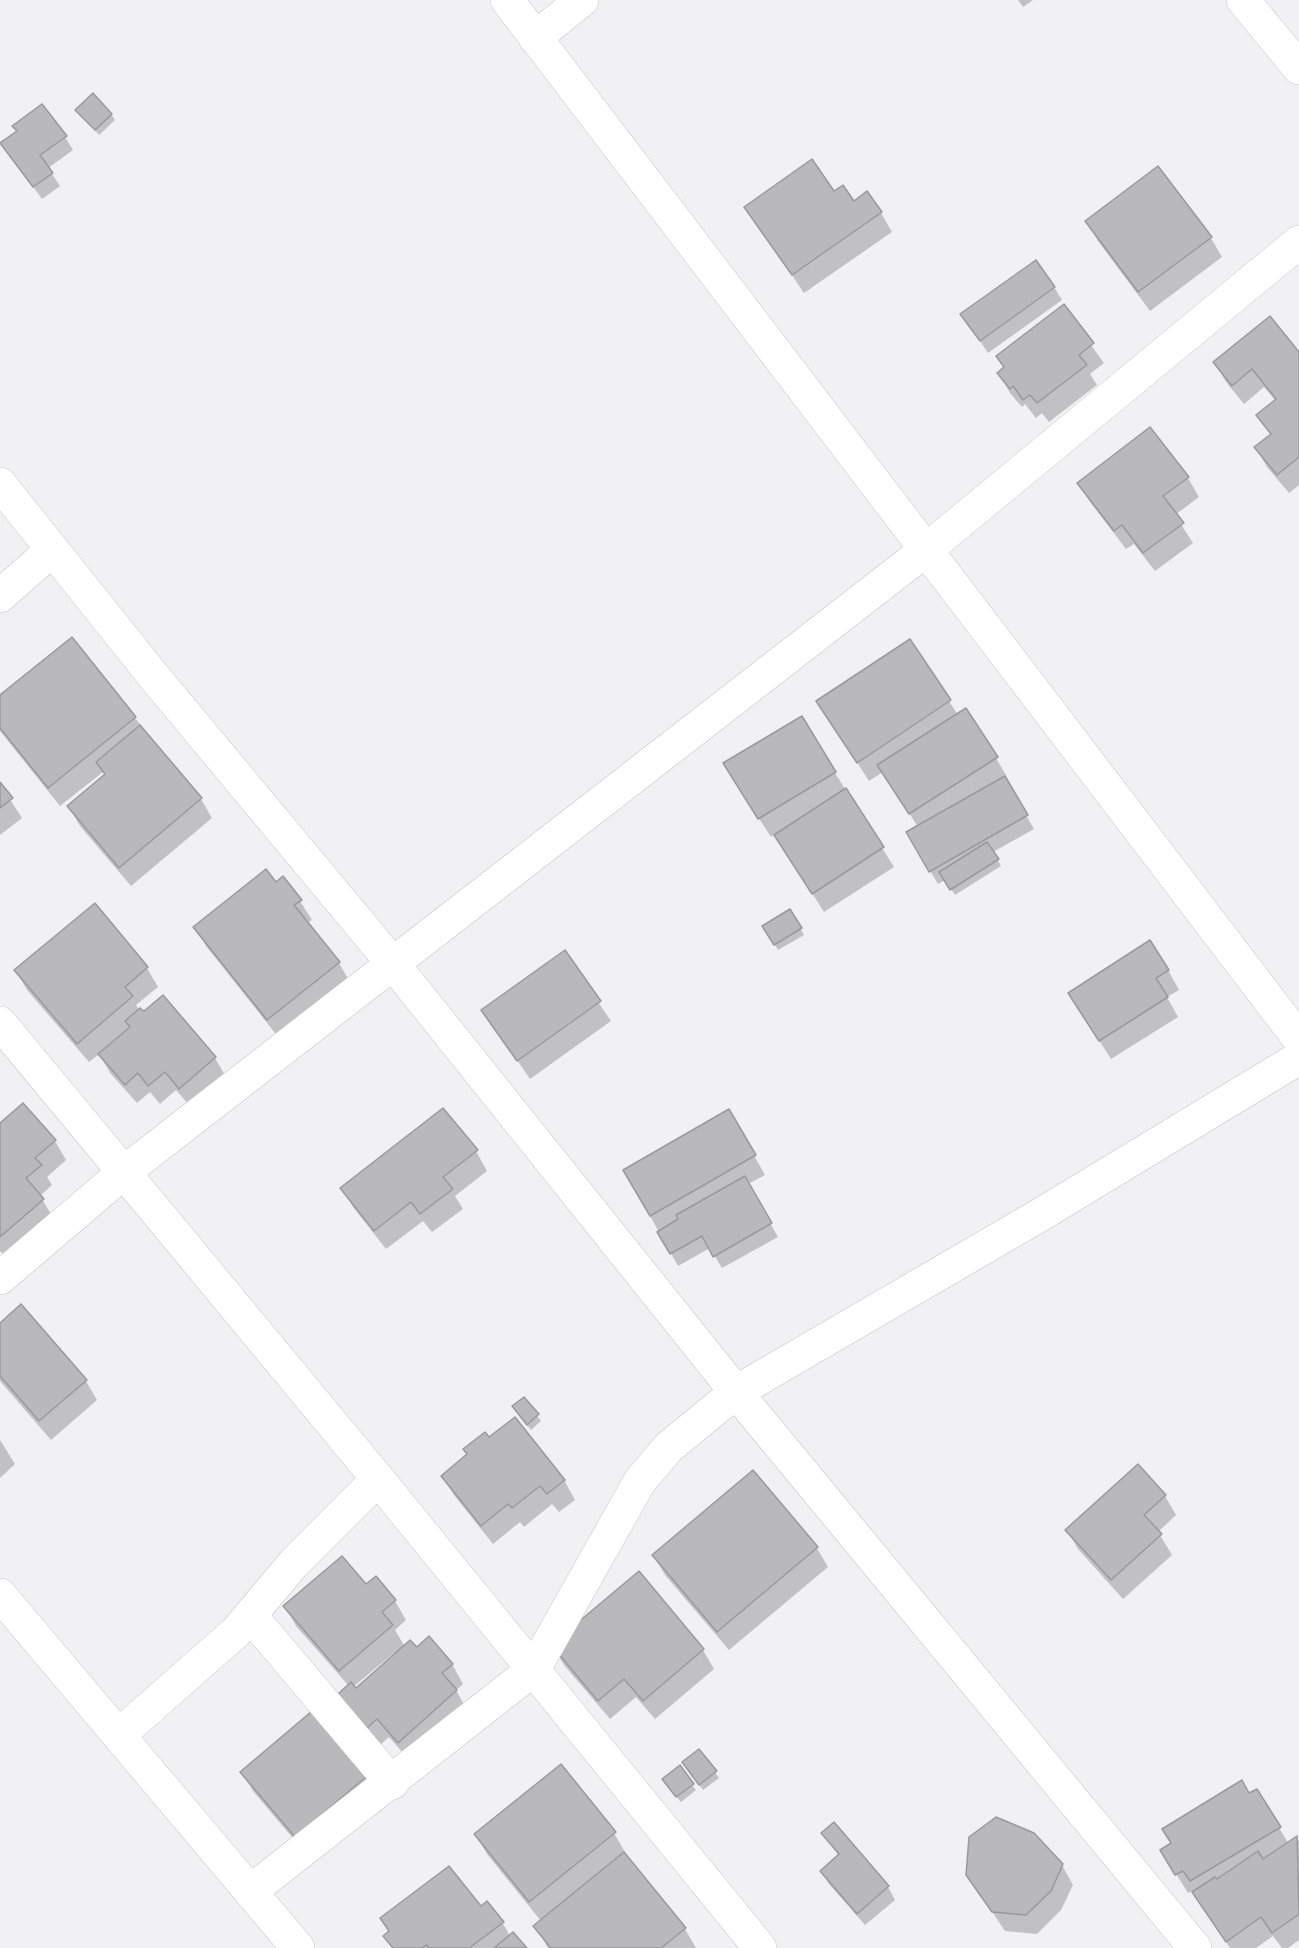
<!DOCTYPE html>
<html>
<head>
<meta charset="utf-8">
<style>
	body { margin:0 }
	canvas { display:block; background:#f1f1f4 }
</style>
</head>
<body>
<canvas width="1299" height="1948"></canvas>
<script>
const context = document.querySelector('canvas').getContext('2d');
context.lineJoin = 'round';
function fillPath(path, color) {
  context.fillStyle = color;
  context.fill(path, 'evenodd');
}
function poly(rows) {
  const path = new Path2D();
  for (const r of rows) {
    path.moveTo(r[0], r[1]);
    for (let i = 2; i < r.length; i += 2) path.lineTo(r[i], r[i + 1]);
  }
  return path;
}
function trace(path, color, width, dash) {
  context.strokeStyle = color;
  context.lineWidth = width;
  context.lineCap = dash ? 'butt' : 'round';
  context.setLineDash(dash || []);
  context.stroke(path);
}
fillPath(poly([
	[1018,0,1033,0,1023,7],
	[77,110,111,114,115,120,99,135],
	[65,137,73,150,48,168,60,186,42,199,2,144],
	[1158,168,1211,238,1222,257,1150,311,1098,241,1087,222],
	[834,193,881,213,892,232,804,293,746,207],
	[1054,287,1062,300,988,353,962,314],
	[1063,306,1104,363,1090,374,1097,385,1049,422,1042,413,1036,418,1025,404,1022,407,1010,393,999,374,1005,369,998,357],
	[1299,354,1299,485,1289,493,1267,467,1256,448,1271,436,1258,415,1276,401,1264,387,1244,404,1226,382,1215,363],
	[1188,478,1199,497,1175,515,1193,543,1155,571,1134,544,1126,549,1090,502,1079,483],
	[910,641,958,715,996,758,1007,777,1005,779,1034,829,993,852,1001,866,955,895,945,880,938,884,908,833,918,827,883,772,869,781,818,702],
	[0,696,135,718,201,799,212,818,131,886,80,826,69,807,105,776,103,772,60,806,0,731],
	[835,773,894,867,824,912,775,834,771,837,736,783],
	[0,784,22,818,0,835],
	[275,884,300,901,312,920,307,923,339,963,350,982,279,1038,206,946,195,927],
	[790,911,804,935,778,950,764,927],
	[564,952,611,1021,530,1079,483,1010],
	[147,968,158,987,136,1005,139,1010,144,1013,163,997,215,1058,226,1077,191,1107,176,1090,160,1104,150,1092,137,1103,111,1074,99,1054,89,1062,27,990,16,971],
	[1168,970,1179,990,1167,997,1178,1017,1111,1059,1081,1012],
	[23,1105,55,1141,66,1160,47,1177,52,1185,40,1196,54,1219,7,1259,0,1251,0,1125],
	[443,1110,476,1151,487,1171,455,1196,463,1209,432,1232,423,1221,386,1249,353,1207,342,1188],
	[729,1111,765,1175,748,1184,778,1237,722,1268,710,1248,678,1266,625,1171],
	[0,1325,86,1381,97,1400,51,1440,0,1381],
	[524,1399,541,1421,531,1430,514,1407],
	[489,1439,564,1480,575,1500,559,1512,552,1504,524,1527,520,1522,493,1544,454,1495,443,1476],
	[0,1440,15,1464,0,1478],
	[1138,1466,1165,1496,1176,1515,1158,1532,1172,1555,1123,1599,1078,1549,1067,1530],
	[753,1472,817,1548,828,1567,729,1650,665,1575,654,1556],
	[366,1586,395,1601,406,1620,395,1630,405,1647,417,1649,452,1664,463,1684,456,1690,467,1710,410,1761,389,1737,379,1746,351,1714,349,1686,296,1626,285,1606],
	[394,1653,396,1655,356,1690,353,1687],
	[553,1646,703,1650,714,1669,655,1719,636,1697,610,1719,564,1665],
	[318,1708,383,1791,307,1855,253,1791,242,1772],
	[699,1751,719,1778,703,1790,687,1769],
	[667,1785,692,1785,696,1790,681,1802],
	[1249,1795,1279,1828,1289,1844,1297,1838,1299,1841,1299,1940,1288,1948,1282,1948,1273,1936,1256,1948,1230,1948,1192,1891,1188,1893,1173,1869,1173,1844],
	[614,1833,625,1852,624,1854,685,1929,696,1948,548,1948,535,1926,541,1921,487,1854,476,1835],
	[823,1833,888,1887,895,1900,865,1925,829,1884,822,1871,839,1856],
	[1062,1865,1073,1885,1061,1910,1037,1934,1005,1931,967,1874],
	[480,1908,502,1922,510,1936,525,1948,392,1948,385,1936,390,1932]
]), '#0003');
const building = poly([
	[93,93,112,114,95,130,75,110,93,93],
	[42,104,67,136,40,155,53,173,33,187,0,143,17,131,12,126,42,104],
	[812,159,834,191,843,185,854,201,867,191,882,212,792,275,744,207,812,159],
	[1158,166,1212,237,1138,292,1085,221,1158,166],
	[1036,260,1055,287,980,341,960,314,1036,260],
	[1064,304,1094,343,1079,355,1087,365,1037,403,1030,395,1023,400,1013,386,1010,389,997,373,1004,367,996,356,1064,304],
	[1270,316,1299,352,1299,457,1277,475,1254,447,1271,434,1256,415,1276,399,1252,369,1232,386,1213,362,1270,316],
	[1150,427,1189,477,1163,496,1184,523,1143,553,1122,525,1114,531,1077,483,1150,427],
	[72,637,136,717,48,788,0,728,0,695,72,637],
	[910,639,951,700,857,763,816,701,910,639],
	[966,708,998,757,909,814,877,765,966,708],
	[802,716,836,772,758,819,723,763,802,716],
	[140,725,202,798,119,868,67,806,105,774,96,762,140,725],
	[1005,776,1028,815,929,872,906,832,1005,776],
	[0,782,13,798,0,808,0,782],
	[846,788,884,847,812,894,774,835,846,788],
	[987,842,999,859,950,890,939,872,987,842],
	[266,869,276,882,283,876,302,900,294,905,340,962,267,1020,193,927,266,869],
	[95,903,148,967,125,987,133,996,77,1044,14,970,95,903],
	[790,909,802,928,774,945,762,926,790,909],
	[1150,940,1169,970,1156,978,1168,997,1099,1041,1068,993,1150,940],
	[565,950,601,1001,517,1061,481,1010,565,950],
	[163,995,216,1057,179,1089,165,1072,148,1086,138,1073,125,1085,98,1054,130,1027,125,1021,140,1008,144,1011,163,995],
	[23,1103,56,1140,35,1158,42,1165,26,1178,44,1199,0,1237,0,1123,23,1103],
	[443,1108,478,1150,443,1177,453,1189,420,1214,411,1202,374,1231,340,1188,443,1108],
	[729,1109,756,1155,650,1216,623,1170,729,1109],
	[745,1176,772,1223,713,1257,702,1236,670,1254,657,1232,678,1219,676,1215,745,1176],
	[21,1304,87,1380,39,1421,0,1376,0,1323,21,1304],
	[524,1397,539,1414,527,1425,512,1406,524,1397],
	[515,1417,565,1480,547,1494,540,1486,512,1508,508,1504,481,1526,441,1476,467,1454,463,1449,485,1432,489,1437,515,1417],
	[1138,1464,1166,1495,1144,1515,1162,1534,1111,1580,1065,1530,1138,1464],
	[753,1470,818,1547,717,1632,652,1555,753,1470],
	[342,1556,366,1584,376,1576,396,1600,382,1612,393,1625,339,1671,283,1606,342,1556],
	[639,1571,704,1649,643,1701,624,1679,598,1701,551,1645,639,1571],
	[429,1636,453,1664,442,1673,457,1690,398,1743,377,1719,367,1728,338,1694,351,1682,356,1688,410,1640,417,1647,429,1636],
	[318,1706,373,1771,295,1837,240,1772,318,1706],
	[699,1749,717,1771,699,1785,682,1762,699,1749],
	[561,1764,616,1832,529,1902,474,1834,561,1764],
	[680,1765,694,1784,676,1797,662,1779,680,1765],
	[1242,1780,1249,1793,1257,1789,1281,1827,1190,1881,1183,1871,1175,1875,1160,1850,1171,1843,1162,1829,1242,1780],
	[996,1817,1034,1833,1063,1864,1051,1891,1026,1915,992,1912,966,1875,969,1837,996,1817],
	[834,1822,889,1886,857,1914,820,1871,839,1854,821,1833,834,1822],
	[1297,1836,1299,1914,1272,1933,1261,1917,1226,1942,1192,1892,1215,1877,1217,1879,1258,1851,1263,1859,1297,1836],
	[624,1852,686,1928,661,1948,551,1948,533,1926,624,1852],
	[449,1866,481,1906,487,1901,504,1922,469,1948,429,1948,427,1945,422,1948,393,1948,383,1936,389,1931,380,1918,449,1866],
	[513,1932,527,1948,494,1948,513,1932]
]);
fillPath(building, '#b9b8bb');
trace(building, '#9a999c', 1.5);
const minor = poly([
	[507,0,1299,1039],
	[1243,0,1299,68],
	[535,38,582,0],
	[0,484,151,673,394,965,736,1392,1195,1948],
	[0,596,51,551],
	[0,1023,378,1479,760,1948],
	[0,1278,123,1173,926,550,1299,242],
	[0,1595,298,1948],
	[250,1615,392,1783],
	[119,1735,236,1632,293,1564,378,1479],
	[252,1890,534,1669,640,1481,669,1447,736,1392,1040,1215,1299,1058]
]);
trace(minor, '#c6c6c9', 34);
trace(minor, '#fff', 33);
</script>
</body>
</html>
